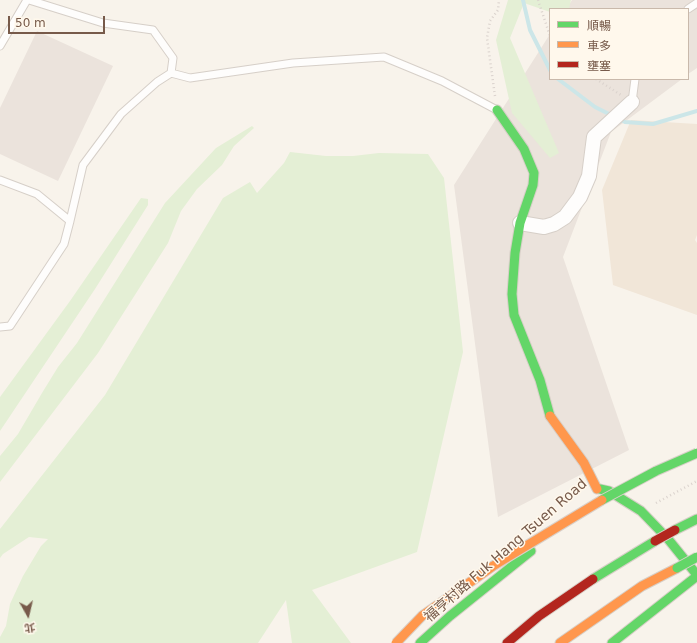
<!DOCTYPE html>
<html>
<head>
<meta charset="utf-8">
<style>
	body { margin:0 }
	#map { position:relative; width:697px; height:643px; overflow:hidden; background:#f8f3eb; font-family:"DejaVu Sans","Noto Sans TC",sans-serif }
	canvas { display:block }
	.legend { position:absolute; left:549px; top:8px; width:140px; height:72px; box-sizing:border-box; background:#fff8ec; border:1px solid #c9b9ab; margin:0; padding:5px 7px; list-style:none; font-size:12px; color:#775a4a }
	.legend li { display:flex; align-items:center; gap:8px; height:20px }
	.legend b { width:20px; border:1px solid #c9b9ab }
	.north { position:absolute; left:8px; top:595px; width:40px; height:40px; -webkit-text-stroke:3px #fff8ec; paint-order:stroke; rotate:172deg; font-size:11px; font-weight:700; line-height:16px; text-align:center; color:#775a4a }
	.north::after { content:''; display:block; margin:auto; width:14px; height:18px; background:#775a4a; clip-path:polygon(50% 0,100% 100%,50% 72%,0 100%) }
	.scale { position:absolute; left:8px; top:16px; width:97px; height:18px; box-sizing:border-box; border:2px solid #775a4a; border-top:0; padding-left:5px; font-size:12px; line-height:14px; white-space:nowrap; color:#775a4a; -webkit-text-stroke:3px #fff8ec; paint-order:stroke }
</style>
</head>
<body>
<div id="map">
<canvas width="697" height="643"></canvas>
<ul class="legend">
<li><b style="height:5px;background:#63d668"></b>順暢</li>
<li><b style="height:5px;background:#ff974d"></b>車多</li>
<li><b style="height:5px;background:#b3261e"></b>壅塞</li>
</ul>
<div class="north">北</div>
<div class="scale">50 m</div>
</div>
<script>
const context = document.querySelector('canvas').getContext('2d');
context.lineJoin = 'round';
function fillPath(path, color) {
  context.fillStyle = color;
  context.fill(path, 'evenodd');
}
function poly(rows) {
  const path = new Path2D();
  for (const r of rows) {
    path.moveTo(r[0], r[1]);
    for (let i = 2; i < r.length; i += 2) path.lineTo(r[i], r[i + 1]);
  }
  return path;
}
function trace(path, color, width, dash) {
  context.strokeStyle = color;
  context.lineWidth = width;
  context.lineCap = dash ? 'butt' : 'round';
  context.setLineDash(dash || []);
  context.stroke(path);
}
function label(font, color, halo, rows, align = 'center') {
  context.font = font + ' "DejaVu Sans","Noto Sans TC",sans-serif';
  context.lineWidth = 3;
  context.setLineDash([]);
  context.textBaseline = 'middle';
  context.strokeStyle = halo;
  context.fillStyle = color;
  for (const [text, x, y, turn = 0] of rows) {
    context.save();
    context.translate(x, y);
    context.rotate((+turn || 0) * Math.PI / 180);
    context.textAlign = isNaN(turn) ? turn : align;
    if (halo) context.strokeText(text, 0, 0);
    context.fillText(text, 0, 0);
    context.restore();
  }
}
fillPath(poly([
	[631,120,697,124,697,235,695,240,697,243,697,315,613,285,602,190]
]), '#f1e6d8');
fillPath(poly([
	[572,0,697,0,697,68,688,74,688,9,566,9],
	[37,31,113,66,58,181,0,154,0,108],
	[550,34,550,79,682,79,611,132,563,257,629,450,498,517,454,185]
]), '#ebe3dc');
fillPath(poly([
	[508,0,571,0,569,9,550,9,550,12,524,3,510,38,559,153,550,158,512,113,496,40],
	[252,126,254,128,234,146,222,165,197,189,181,211,168,243,98,353,0,482,0,456,18,434,42,393,58,367,77,343,165,203,216,148],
	[290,152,326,156,353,156,379,153,428,154,444,178,463,352,417,552,312,590,351,643,292,643,286,600,258,643,0,643,0,637,6,626,10,604,23,576,41,546,48,539,29,537,3,554,0,558,0,529,105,395,223,198,250,182,257,193,284,163],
	[141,198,148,199,148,205,95,289,0,431,0,397,70,301]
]), '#e4efd5');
trace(poly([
	[523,0,530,30,550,70],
	[558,79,595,107,625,122,653,124,697,111]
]), '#cce6e8', 4);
const lane = poly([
	[29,0,103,23,153,30,173,58,171,73,157,82,121,114,83,165,70,221],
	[688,9,697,3],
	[0,46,27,0],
	[171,73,190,78,293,63,384,57,442,81,495,109],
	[632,102,635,79],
	[0,180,37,194,70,221,64,244,10,326,0,327]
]);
const street = poly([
	[520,223,544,227,554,224,565,217,580,197,589,176,594,137,632,102]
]);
const fast = poly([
	[497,110,524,149,534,173,533,185,520,223,515,253,512,294,514,315,540,380,550,416],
	[600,489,609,491,641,511,668,539,697,575],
	[675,530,697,519],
	[593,579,655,541],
	[420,643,450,616,531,551],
	[612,643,697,576]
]);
const slow = poly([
	[550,416,584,463,597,489],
	[560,643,642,586,677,568]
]);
const jam = poly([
	[507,643,539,616,593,579]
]);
trace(lane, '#d6cfc8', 9);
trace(street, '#d6cfc8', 16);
trace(fast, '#d7cfc7', 11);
trace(slow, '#d7cfc7', 11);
trace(jam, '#d7cfc7', 11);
trace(poly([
	[538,0,550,36],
	[596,79,621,95],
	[495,96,487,38,490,21,498,10,499,0],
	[656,503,697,481]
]), '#dad2cd', 2.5, [1, 3]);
trace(lane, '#fefdfc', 7);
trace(street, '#fefdfc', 14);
trace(fast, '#63d668', 9);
trace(slow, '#ff974d', 9);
trace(jam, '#b3261e', 9);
const fastBridge = poly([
	[602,500,656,471,697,453],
	[677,568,697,557]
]);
const slowBridge = poly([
	[396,643,422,616,493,566,602,500]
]);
const jamBridge = poly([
	[655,541,675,530]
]);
trace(fastBridge, '#d9d0c9', 11, []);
trace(slowBridge, '#d9d0c9', 11, []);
trace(jamBridge, '#d9d0c9', 11, []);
trace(fastBridge, '#63d668', 9);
trace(slowBridge, '#ff974d', 9);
trace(jamBridge, '#b3261e', 9);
label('14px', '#775a4a', '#fff8ec', [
	["福亨村路 Fuk Hang Tsuen Road",506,551,-41]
]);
</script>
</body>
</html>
